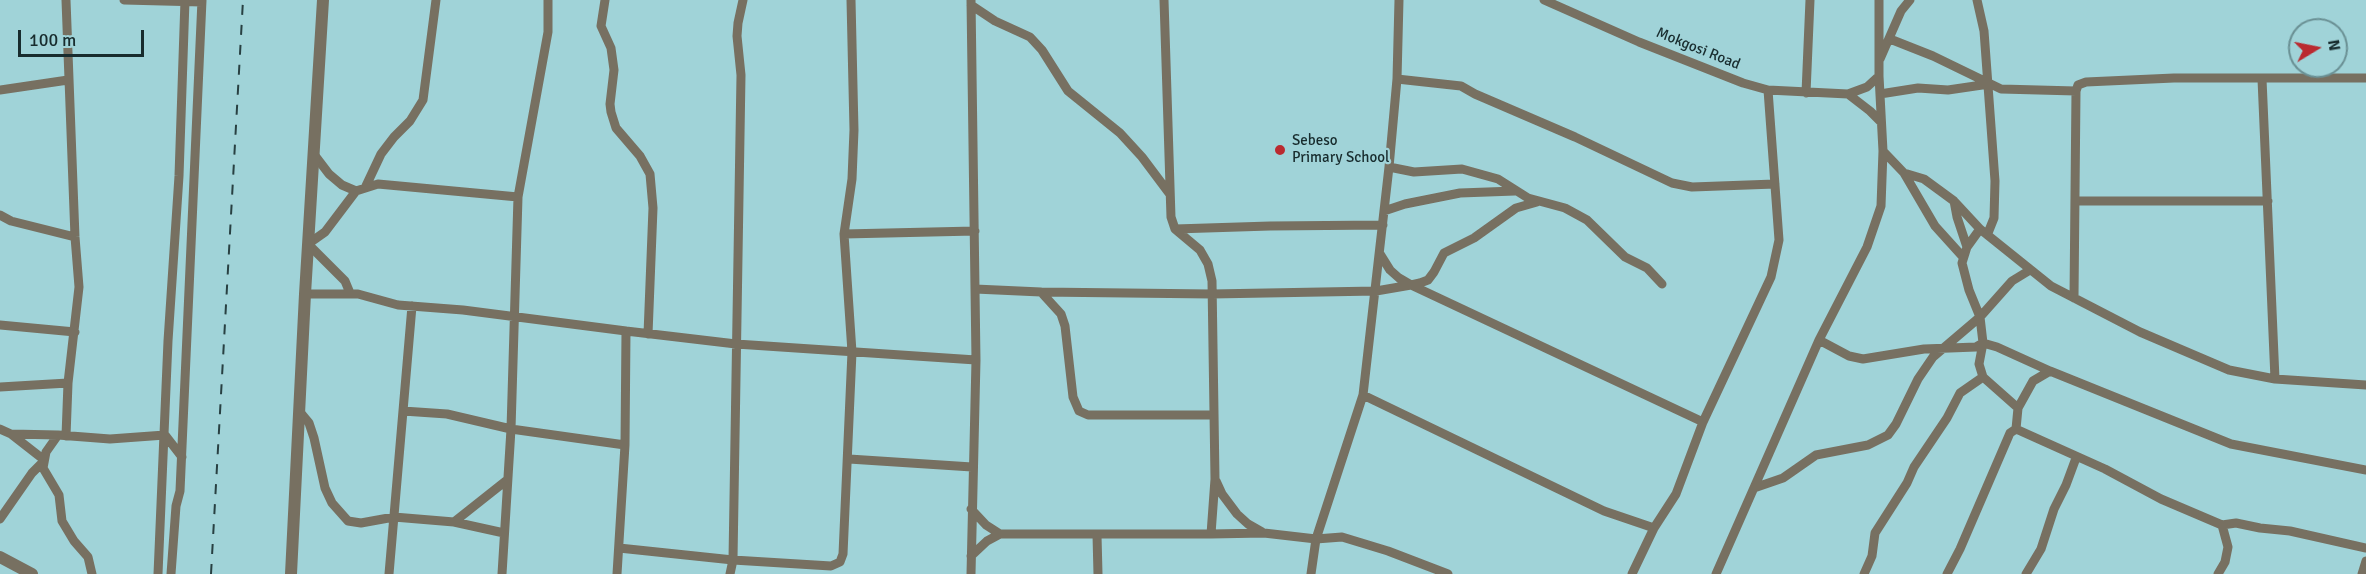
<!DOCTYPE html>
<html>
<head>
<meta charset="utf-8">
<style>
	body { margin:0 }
	#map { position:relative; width:2366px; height:574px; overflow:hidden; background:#a0d3d8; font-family:Signika,sans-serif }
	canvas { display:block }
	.north { position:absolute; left:2288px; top:18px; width:60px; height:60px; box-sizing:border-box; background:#a0d3d8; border:2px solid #6a9094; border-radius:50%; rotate:80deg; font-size:16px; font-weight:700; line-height:24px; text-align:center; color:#182c2e }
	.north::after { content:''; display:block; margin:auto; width:21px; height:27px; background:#ba2a30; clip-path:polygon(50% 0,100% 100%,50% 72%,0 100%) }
	.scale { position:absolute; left:18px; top:30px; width:126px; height:27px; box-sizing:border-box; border:3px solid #182c2e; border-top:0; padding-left:8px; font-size:18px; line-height:21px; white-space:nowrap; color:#182c2e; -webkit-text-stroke:4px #a0d3d8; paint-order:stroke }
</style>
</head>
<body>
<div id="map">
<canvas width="2366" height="574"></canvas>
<div class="north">N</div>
<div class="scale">100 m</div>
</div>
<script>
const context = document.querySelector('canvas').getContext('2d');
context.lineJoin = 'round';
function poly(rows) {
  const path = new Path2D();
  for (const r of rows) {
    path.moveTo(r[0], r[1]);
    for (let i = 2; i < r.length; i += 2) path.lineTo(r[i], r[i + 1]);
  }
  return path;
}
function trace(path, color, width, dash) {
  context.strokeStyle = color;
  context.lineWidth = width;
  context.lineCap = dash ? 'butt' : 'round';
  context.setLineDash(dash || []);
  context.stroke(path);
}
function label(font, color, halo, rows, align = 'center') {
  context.font = font + ' Signika,sans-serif';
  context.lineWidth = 4.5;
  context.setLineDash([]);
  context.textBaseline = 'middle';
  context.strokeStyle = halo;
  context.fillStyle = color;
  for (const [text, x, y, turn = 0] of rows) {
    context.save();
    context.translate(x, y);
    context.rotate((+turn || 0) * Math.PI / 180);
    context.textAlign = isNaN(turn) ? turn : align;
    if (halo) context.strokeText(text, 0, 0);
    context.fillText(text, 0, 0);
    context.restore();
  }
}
trace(poly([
	[124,0,202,2],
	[605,0,601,26,611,48,614,70,610,104,611,112,616,128,640,156,650,174,653,208,648,334],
	[971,0,976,360,971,574],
	[1544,0,1639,42,1743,83,1768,90,1848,94,1867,87,1879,76],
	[1977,0,1984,31,1995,181,1994,218,1988,233],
	[971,5,995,21,1030,37,1042,50,1068,91,1120,133,1142,157,1169,193],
	[1890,39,1933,56,2001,89,2076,91],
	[1880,59,1901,11,1910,0],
	[1397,79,1461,86,1475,94,1575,137,1672,183,1692,187,1775,184],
	[2262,79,2275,379],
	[0,90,68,80],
	[1806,93,1810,0],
	[1848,94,1870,111,1881,122],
	[1880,94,1918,88,1948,90,1989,84],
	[1883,151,1904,173,1924,179,1954,201,1980,229,2051,286,2140,332,2229,370,2275,379,2366,385],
	[313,153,329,174,342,185,356,191,378,184,518,197],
	[1389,167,1414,172,1462,169,1498,179,1528,198,1565,208,1587,220,1625,257,1647,268,1662,284],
	[1904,173,1935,226,1963,257],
	[365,188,381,154,394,137,410,121,423,100,436,0],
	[1954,201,1957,217,1967,247],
	[2075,201,2268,201],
	[1384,211,1405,204,1460,193,1515,191],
	[0,215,11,221,75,237],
	[1175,229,1270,226,1383,225],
	[1980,229,1967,247,1962,263,1969,290,1980,317,1983,343,1979,364,1983,377,2018,408,2016,429],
	[844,234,852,179,854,130,851,0],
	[1380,254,1390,270,1399,278,1411,285,1420,283,1428,280,1434,272,1444,253,1474,238,1516,208,1537,202],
	[975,289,1041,292,1212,294,1376,291,1411,285,1703,422],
	[1041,292,1061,314,1065,326,1073,397,1079,411,1088,415,1213,415],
	[350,293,345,281,308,244,325,232,356,191],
	[305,294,358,294,398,305,463,310,626,331,625,445,617,574],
	[2074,298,2076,91,2078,85,2086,82,2174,78,2366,78],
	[0,325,75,332],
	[626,331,736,344,976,360],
	[1819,340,1849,356,1863,359,1924,349,1976,347,1983,343,1997,347,2050,371,2231,444,2366,470],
	[0,387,68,383],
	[1363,395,1604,511,1654,528],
	[2018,408,2033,381,2050,371],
	[299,411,309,423,314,438,325,488,332,503,348,521,361,523,394,517,454,522,507,480],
	[403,411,447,414,511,429,625,445],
	[0,429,11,434,58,435],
	[11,434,43,459],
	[66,436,68,383,79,287,75,237,66,0],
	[849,459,972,467],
	[1216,481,1222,494,1237,514,1248,524,1262,532],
	[1754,488,1783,478,1816,455,1868,445,1888,435,1896,424,1918,379,1933,357,1980,317,2012,281,2030,270],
	[971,509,986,525,1000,534],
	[0,519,32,473,42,463],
	[454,522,504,533],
	[1211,534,1264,533,1316,539,1342,537,1388,551,1448,574],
	[1097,535,1098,574],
	[619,548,733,560,831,566,840,562,843,554,852,352,844,234,975,231],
	[971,556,987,541,1000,534,1211,534,1215,479,1212,281,1208,264,1200,250,1175,229,1171,217,1164,0],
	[92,574,88,557,74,541,62,521,59,495,43,468,46,452,58,435,110,439,165,435,182,457],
	[158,574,168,341,179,176,185,0],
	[171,574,176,506,180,491,202,0],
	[389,574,412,306],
	[502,574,511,429,518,197,548,32,548,0],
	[730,574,733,560,741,75,737,36,738,23,743,0],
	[1311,574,1316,539,1363,395,1389,167,1397,79,1399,0],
	[1632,574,1654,528,1676,494,1703,422,1771,277,1779,240,1768,90],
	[1716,574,1819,340,1867,247,1881,206,1883,151,1879,76,1879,0],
	[1864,574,1872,556,1875,533,1907,483,1914,467,1947,418,1960,393,1983,377],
	[1947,574,1960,549,2010,433,2016,429,2105,469,2161,499,2222,525,2236,523,2260,528,2290,531,2366,548],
	[2026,574,2041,549,2054,509,2066,485,2076,458],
	[2218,574,2225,562,2228,547,2222,525],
	[2362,574,2366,561]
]), '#777061', 9);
trace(poly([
	[0,557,32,574],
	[291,574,305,294,323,0]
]), '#777061', 12);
trace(poly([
	[211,574,243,0]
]), '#284042', 2, [10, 10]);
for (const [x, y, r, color] of [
	[1280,150,6,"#ba2a30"]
]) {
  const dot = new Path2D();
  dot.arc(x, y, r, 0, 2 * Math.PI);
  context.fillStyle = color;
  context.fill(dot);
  trace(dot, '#a0d3d8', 2);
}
label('15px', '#182c2e', '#a0d3d8', [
	["Mokgosi Road",1698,49,22]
]);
label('15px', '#182c2e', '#a0d3d8', [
	["Sebeso",1292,141],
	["Primary School",1292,158]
], 'left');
</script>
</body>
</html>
